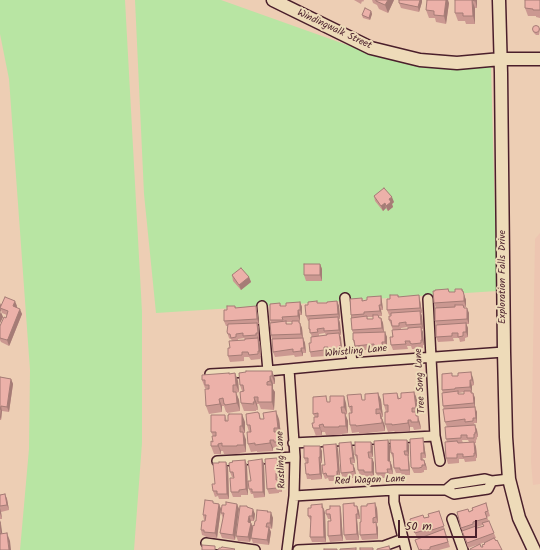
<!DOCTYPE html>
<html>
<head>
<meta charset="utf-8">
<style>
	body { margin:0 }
	#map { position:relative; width:540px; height:550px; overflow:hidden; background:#edceb4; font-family:Kalam,sans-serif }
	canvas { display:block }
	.scale { position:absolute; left:398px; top:520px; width:79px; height:18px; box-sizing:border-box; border:2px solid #4a1f2b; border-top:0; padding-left:5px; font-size:12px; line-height:14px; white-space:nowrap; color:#4a1f2b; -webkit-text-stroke:3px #eedbb9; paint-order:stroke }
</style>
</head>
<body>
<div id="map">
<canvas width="540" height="550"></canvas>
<div class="scale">50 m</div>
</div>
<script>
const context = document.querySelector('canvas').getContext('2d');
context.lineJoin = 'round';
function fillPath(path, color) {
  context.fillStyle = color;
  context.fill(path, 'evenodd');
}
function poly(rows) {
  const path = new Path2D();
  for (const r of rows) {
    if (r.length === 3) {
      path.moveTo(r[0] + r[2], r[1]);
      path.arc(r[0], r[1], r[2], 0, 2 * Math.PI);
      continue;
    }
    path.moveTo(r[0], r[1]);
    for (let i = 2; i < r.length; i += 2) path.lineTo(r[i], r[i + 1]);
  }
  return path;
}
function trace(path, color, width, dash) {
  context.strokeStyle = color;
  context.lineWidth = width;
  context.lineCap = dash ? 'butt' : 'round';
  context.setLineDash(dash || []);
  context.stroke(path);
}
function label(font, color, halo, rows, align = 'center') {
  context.font = font + ' Kalam,sans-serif';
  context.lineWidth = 4;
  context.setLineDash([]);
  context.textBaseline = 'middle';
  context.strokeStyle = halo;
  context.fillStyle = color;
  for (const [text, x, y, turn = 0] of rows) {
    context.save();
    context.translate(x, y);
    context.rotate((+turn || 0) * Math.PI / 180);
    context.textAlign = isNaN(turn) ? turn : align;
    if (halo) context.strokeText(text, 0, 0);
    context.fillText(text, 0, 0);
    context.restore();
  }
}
fillPath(poly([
	[540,233,540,484,533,485,531,462,535,239]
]), '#edc5b1');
fillPath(poly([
	[0,0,125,0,142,312,142,443,134,550,20,550,29,449,30,370,9,79,0,34],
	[135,0,221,0,378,56,475,66,491,66,497,291,156,313,144,194]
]), '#b8e5a3');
const street = poly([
	[345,298,352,363],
	[428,299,435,436,440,461],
	[262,306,268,371],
	[210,374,268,371,352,363,504,352],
	[293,443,435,436],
	[217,461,295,457],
	[394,490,394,502,406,550],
	[446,490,453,484,485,479,492,481,509,479],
	[294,496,394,490,446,490,454,494,488,489,492,481],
	[452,519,463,550],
	[206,543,255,550],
	[287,550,294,496,295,457,289,369],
	[298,550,384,546,403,539]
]);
const secondary = poly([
	[273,0,371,48,420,60,457,63,501,59,540,59],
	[499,0,501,73,504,352,506,437,509,479,519,518,534,550]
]);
trace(street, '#4a1f2b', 12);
trace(secondary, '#4a1f2b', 15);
trace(street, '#eedbb9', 9);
trace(secondary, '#eedbb9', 12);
fillPath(poly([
	[354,0,364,0,363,2,362,1,361,4],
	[372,0,394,0,388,13,379,9,377,5,373,3],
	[455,0,477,0,477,8,475,8,475,24,466,24,465,21,458,21,455,13],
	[540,0,540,18,536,17,536,16,528,16,525,8],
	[422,2,419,12,401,8,399,3],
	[449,3,446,24,436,22,435,18,429,18,426,10],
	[371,11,372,14,370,20,363,18,362,15],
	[540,29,539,35,536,35,534,33,533,31],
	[374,196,394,202,392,204,393,207,388,211,386,208,383,211,375,201],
	[320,264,322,269,322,281,306,281,304,275],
	[232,275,249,277,251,282,241,290,233,281],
	[462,289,466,300,466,307,464,307,469,313,469,324,466,324,468,328,468,337,465,338,465,341,460,342,459,338,453,338,454,341,438,342,436,337,437,325,435,321,436,308,434,303,449,292,455,292],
	[398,295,399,297,420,300,422,313,421,313,422,316,423,329,421,329,423,332,424,345,423,345,423,348,414,349,412,349,411,346,407,346,408,349,393,350,391,345,393,330,389,320,391,315,389,315,387,310],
	[407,327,408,329,401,330,401,328],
	[381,296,382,302,383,310,381,310,382,316,379,316,380,318,381,318,383,323,384,332,387,337,387,348,384,348,384,351,376,352,375,349,356,351,353,340,353,333,352,330,352,318,351,315,362,298,363,301,367,300],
	[367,317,373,317,373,319,368,319],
	[317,301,317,303,327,303,337,301,339,306,340,319,339,319,340,323,341,335,340,335,341,338,342,351,341,351,341,355,330,355,329,352,326,352,326,356,311,357,310,352,312,337,309,329,309,321,308,321,306,316,308,305],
	[325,333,326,335,319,336,319,334],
	[300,302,302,307,302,315,300,315,300,321,299,322,302,328,303,338,305,343,306,353,303,353,303,356,295,357,294,355,275,357,273,352,272,339,271,335,271,323,270,320,280,303,281,306,286,306],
	[286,322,292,322,292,324,287,324],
	[0,303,1,306,17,306,17,308,22,314,10,344,9,346,1,342,0,340,0,326,6,318,7,315,2,313,1,310,0,312,3,317,0,323],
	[235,306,236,308,256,306,257,311,259,324,258,324,259,328,259,338,258,339,260,343,261,356,260,356,260,359,251,360,249,357,244,357,244,361,230,362,228,356,230,348,232,341,231,339,230,339,229,338,227,332,228,326,226,326,224,321,227,310],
	[244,338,245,340,238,341,238,339],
	[272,371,275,379,275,384,273,384,273,389,275,392,274,410,261,409,259,404,257,404,258,410,256,410,256,411,244,411,241,403,242,391,240,385],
	[235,373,238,381,239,392,236,393,239,400,240,411,227,413,227,412,226,412,224,406,222,406,222,412,209,414,206,406,207,389,206,388,205,388,202,380,229,374],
	[453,376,473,378,474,385,472,386,472,392,471,392,472,393,473,393,475,398,475,409,477,412,477,423,474,423,477,430,478,437,477,437,477,439,476,440,476,443,475,443,476,447,477,458,476,458,476,461,465,462,464,459,459,459,459,463,448,464,446,458,447,442,446,439,447,427,445,422,444,409,443,406,443,393,442,390],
	[464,392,464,394,459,394,459,393],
	[462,440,468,440,469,442,463,443],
	[0,377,11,379,13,384,9,412,2,411,1,420,0,420],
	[414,392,417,399,418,416,420,423,421,429,414,430,413,427,410,427,410,431,395,432,394,431,388,432,385,424,386,412,384,405,397,393,399,398,401,398],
	[378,393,381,400,383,417,381,417,385,426,385,431,359,434,359,432,352,433,350,425,351,413,349,407,363,400,365,400],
	[329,402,346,403,347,414,345,415,348,421,348,433,342,434,342,435,326,435,325,432,322,432,322,435,316,436,313,428,315,417,313,414],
	[258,413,261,419,279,419,281,435,279,436,283,444,283,449,277,450,276,447,273,448,273,451,257,452,257,451,251,452,248,444,249,432,247,425],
	[225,415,227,421,245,422,245,433,244,433,246,440,246,452,240,453,240,454,224,454,223,451,221,451,221,454,214,454,211,446,213,442,213,436,211,432],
	[388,440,390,446,390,461,392,466,393,474,389,474,389,478,378,478,376,473],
	[371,442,373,447,373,457,370,457,370,458,372,458,374,463,374,477,366,478,365,475,360,475,358,470,358,460,357,460,355,455],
	[424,443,426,458,423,458,423,460,424,460,426,465,427,470,424,470,424,472,421,473,414,473,411,467],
	[336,444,338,449,340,476,339,476,339,481,329,481,328,478,325,479,323,474,325,465],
	[409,445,409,456,408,456,409,460,410,475,402,475,401,473,396,473,394,468,393,458,391,453],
	[353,447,355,463,352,463,352,464,355,469,356,476,353,477,353,478,343,478,341,473],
	[322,451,322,463,321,463,322,479,311,480,311,479,307,479,306,474,306,463,304,458],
	[277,458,279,463,281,478,278,478,278,480,279,480,281,485,282,492,279,492,279,493,269,494,267,489],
	[262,459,264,464,265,497,254,498,253,494,251,494,249,489,251,481],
	[245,460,247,465,248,495,241,495,241,497,233,497,231,492,234,477,232,477,230,472],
	[228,467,229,499,219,499,218,496,215,497,213,491,215,484],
	[5,494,7,499,9,510,1,512,2,519,0,519,0,495],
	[214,503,219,504,221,509,217,538,206,537,205,536,202,535,201,530,205,520,204,520,203,515],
	[354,503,355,506,357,506,359,511,360,519,357,519,359,540,346,540,344,535],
	[486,503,490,516,487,517,496,538,495,538,496,541,497,540,502,550,470,550,470,549,480,544,481,547,483,547,482,545,485,544,484,543,486,542,468,548,461,528,457,512,468,509,469,512,473,510,472,508],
	[483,525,484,526,477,528,477,527],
	[237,504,239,509,235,540,222,538,220,533,223,518,221,513,226,505],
	[340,506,341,511,343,541,330,542,328,536,331,519,328,519,326,514,330,509],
	[247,507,255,514,254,521,251,521,251,523,253,527,254,526,256,521,268,511,273,518,272,529,269,528,271,532,269,545,253,543,251,538,252,534,250,542,238,541,236,536],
	[377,508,378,523,376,523,378,528,378,539,362,540,360,535,361,522],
	[324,509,325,513,326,542,312,542,310,537,311,521,308,516],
	[439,511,450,547,439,550,419,550,415,540,429,535,417,538,415,533,414,533,410,519,424,518,429,517]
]), '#cb9891');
fillPath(poly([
	[388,0,394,0,388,13,385,5],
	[420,0,422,0,422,2,419,12,418,7],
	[446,0,448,0,449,3,446,24,444,16],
	[472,0,475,8,475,24,473,16],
	[475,0,477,0,477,8],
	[371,11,372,14,370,20,369,18],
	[392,197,394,202,392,204,393,207,388,211,386,206,389,199],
	[385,203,386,208,383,211,381,206],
	[320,264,322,269,322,281,320,275],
	[249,277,251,282,241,290,239,285],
	[462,289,466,300,466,307,464,301],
	[419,295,420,300,422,313,420,308],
	[381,296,382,302,383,310,381,305],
	[15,301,17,306,15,311,13,306],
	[337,301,339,306,340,319,338,314],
	[300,302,302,307,302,315,300,310],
	[0,303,2,308,0,308,1,310,0,313],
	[379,305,381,310,382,316,380,311],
	[256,306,257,311,259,324,257,319],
	[467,308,469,313,469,324,467,319],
	[20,309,22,314,10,344,9,346,7,340],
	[298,310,300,315,300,321,298,316],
	[420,311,422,316,423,329,421,324],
	[1,312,3,317,0,323,0,314],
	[338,317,340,323,341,335,339,330],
	[381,318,383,323,384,333,382,328],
	[257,323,259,328,259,338,258,333],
	[300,323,302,328,303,339,301,334],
	[466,323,468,328,468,337,466,332],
	[421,327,423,332,424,345,422,340],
	[385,332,387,337,387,348,385,342],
	[256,333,260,343,261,356,259,351,258,340],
	[339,333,341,338,342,351,341,346],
	[303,338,305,343,306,353,304,348],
	[382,342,384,348,384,351,382,346],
	[301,348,303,353,303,356,301,351],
	[272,371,275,379,275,384,272,376],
	[471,372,473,378,474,385,472,380],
	[235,373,238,381,239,392,236,385],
	[270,376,273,384,273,389,275,392,274,410,272,402,272,385,270,381],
	[11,379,13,384,9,412,7,407],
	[470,380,472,386,472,392,470,387],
	[236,392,239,400,240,411,237,403],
	[414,392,417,399,418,416,416,408],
	[378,393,381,400,383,417,380,409],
	[473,393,475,398,475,409,474,403],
	[344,396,346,403,347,414,344,407],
	[254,397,257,404,258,410,255,402],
	[219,399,222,406,222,412,220,404],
	[1,406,2,411,1,420,0,417],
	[475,407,477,412,477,423,476,418],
	[276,411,279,419,281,435,278,428],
	[416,412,420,423,421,429,416,416],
	[345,413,348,421,348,433,346,426],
	[380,413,385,426,385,431,381,419],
	[242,414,245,422,245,433,242,426],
	[408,420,410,427,410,431,408,423],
	[319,425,322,432,322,435,320,428],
	[475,425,477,430,478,437,476,432],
	[243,432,246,440,246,452,244,445],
	[278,432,283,444,283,449,279,437],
	[423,438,424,443,426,458,424,453],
	[270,440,273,448,273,451,270,443],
	[388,440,390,446,390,466,388,461],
	[407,440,409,445,409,456,407,451],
	[351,442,353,447,355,463,353,458],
	[371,442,373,447,373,457,371,452],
	[474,442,476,447,477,458,475,453],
	[218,444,221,451,221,454,218,446],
	[336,444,338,449,340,476,338,471],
	[320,446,322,451,322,463,320,457],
	[408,455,409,460,410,475,409,470],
	[319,457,321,463,322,479,320,474],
	[277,458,279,463,281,478,279,473],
	[372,458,374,463,374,477,372,472],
	[262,459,264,464,265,497,263,492],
	[245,460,247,465,248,495,246,489],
	[424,460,426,465,427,470,425,465],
	[390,461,392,466,393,474,391,469],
	[226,462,228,467,229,499,227,494],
	[353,464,355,469,356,476,354,471],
	[337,471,339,476,339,481,337,476],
	[279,480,281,485,282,492,280,487],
	[5,494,7,499,9,510,7,505],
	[375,503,377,508,378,523,376,517],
	[219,504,221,509,217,538,215,533],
	[237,504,239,509,235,540,233,535],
	[322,504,325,513,326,542,324,537],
	[340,506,341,511,343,541,341,535],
	[357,506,359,511,360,519,358,514],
	[0,508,1,512,2,519,0,513],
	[253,509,255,514,254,521,252,516],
	[271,512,273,518,272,529,270,523],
	[356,514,357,519,359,540,357,534],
	[249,516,251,521,250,526,251,523,253,528,250,542,248,537,248,522],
	[0,520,1,524,3,539,1,533],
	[376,522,378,528,378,539,377,534],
	[269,527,271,532,269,545,267,540],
	[7,533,10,541,11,550,9,550]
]), '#a57c76');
const building = poly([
	[376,0,388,0,385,5,376,1,376,0],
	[399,0,420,0,418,7,399,3,399,0],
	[427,0,446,0,444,16,434,15,434,11,426,10,427,0],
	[455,0,475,0,475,1,472,0,473,16,463,16,463,13,455,13,455,0],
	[525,0,540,0,540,10,533,10,533,9,525,8,525,0],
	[365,8,371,11,369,18,362,15,365,8],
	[536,29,3.5],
	[384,188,392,197,389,199,391,202,386,206,385,203,381,206,374,196,384,188],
	[304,264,320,264,320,275,304,275,304,264],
	[241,268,249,277,239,285,232,275,241,268],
	[448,289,449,292,455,292,455,289,462,289,462,291,463,291,464,295,464,301,434,303,433,291,435,291,435,290,448,289],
	[390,295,398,295,398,297,419,295,420,308,387,310,387,299,390,299,390,295],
	[381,296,381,305,379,305,380,311,364,312,364,314,351,315,350,299,362,298,362,301,367,300,367,297,381,296],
	[5,297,15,301,13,306,20,309,8,339,7,340,0,338,0,326,4,317,6,318,8,311,0,308,5,297],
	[317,301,317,303,327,303,327,302,337,301,338,314,306,316,305,305,308,305,308,302,317,301],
	[300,302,300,310,298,310,298,316,282,317,283,320,270,320,270,304,280,303,280,306,286,306,286,303,300,302],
	[455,305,463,305,464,308,467,308,467,319,435,321,435,308,455,307,455,305],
	[227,306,235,306,235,308,256,306,257,319,224,321,224,310,227,310,227,306],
	[420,311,421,324,406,325,406,322,399,323,399,326,392,326,391,320,389,320,389,316,391,316,391,313,420,311],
	[373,315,378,315,379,318,381,318,382,328,352,330,351,318,367,316,367,319,373,319,373,315],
	[338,317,339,330,324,331,324,328,317,329,318,332,310,333,310,329,309,329,309,319,338,317],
	[286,321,286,324,292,324,292,321,299,321,299,323,300,323,301,334,271,335,270,323,286,321],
	[257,323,258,333,256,333,256,335,243,336,243,333,236,334,236,337,231,338,230,334,228,334,227,332,228,324,257,323],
	[466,323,466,332,463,332,463,336,458,337,458,333,452,333,452,336,436,337,436,325,466,323],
	[421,327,422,340,421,340,421,343,412,344,410,343,410,341,405,341,406,344,391,345,390,337,393,337,392,330,408,329,408,328,421,327],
	[385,332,385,342,382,342,382,346,374,347,374,344,355,346,354,340,353,340,353,333,385,332],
	[339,333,341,346,339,346,339,349,329,350,328,347,324,347,324,350,310,352,309,343,311,343,311,337,327,335,327,334,339,333],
	[258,338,259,351,258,351,258,354,249,355,248,352,242,352,242,355,228,356,228,348,230,348,229,341,245,340,245,339,258,338],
	[303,338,304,348,301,348,301,351,293,352,293,349,273,352,272,339,303,338],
	[246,371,272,371,272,376,270,376,270,381,267,382,267,385,272,385,272,402,258,402,258,397,254,397,255,402,253,402,254,404,241,403,240,392,244,391,243,385,240,385,239,373,246,372,246,371],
	[471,372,472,380,470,380,470,387,455,388,455,389,442,390,442,374,452,373,452,376,458,376,458,373,471,372],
	[229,373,229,374,235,373,236,385,233,385,233,392,236,392,237,403,225,405,225,404,224,404,223,398,219,399,220,404,206,406,205,389,209,389,209,385,205,385,205,380,202,380,202,375,229,373],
	[0,377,11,379,7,407,1,406,0,410,0,377],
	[458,391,458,394,464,394,464,391,471,391,471,393,473,393,474,403,443,406,442,393,458,391],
	[414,392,416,408,412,408,412,412,416,412,416,416,418,416,418,422,411,422,411,420,408,420,408,423,392,425,392,424,385,424,385,412,388,412,388,405,384,405,383,394,397,393,398,399,401,398,401,393,414,392],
	[378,393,380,409,376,409,376,414,380,413,381,419,382,419,382,423,356,426,356,425,350,425,349,413,352,413,352,406,349,407,347,395,361,394,362,400,365,400,365,394,378,393],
	[326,396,327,402,330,402,330,396,344,396,344,407,341,407,342,413,345,413,346,426,339,426,339,427,324,427,323,424,319,425,320,428,313,428,312,423,314,423,314,417,318,417,318,413,313,414,313,397,326,396],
	[475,407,476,418,473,418,473,421,465,422,465,419,445,422,443,409,475,407],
	[276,411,278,428,274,428,274,432,278,432,279,437,280,437,281,442,274,442,274,440,270,440,270,443,255,445,255,443,248,444,247,432,251,432,250,425,247,425,246,414,258,412,258,413,259,413,260,419,264,419,263,413,276,411],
	[229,414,242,414,242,426,240,426,240,432,243,432,244,445,237,445,237,446,222,446,222,443,218,444,218,446,211,446,211,441,213,442,212,436,216,436,216,432,211,432,211,415,225,415,225,421,228,421,228,415,229,415,229,414],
	[475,425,476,432,475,432,475,434,474,434,474,438,467,438,467,435,461,435,461,438,446,439,445,427,475,425],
	[423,438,424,453,421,453,421,460,424,460,425,465,422,465,422,467,419,468,412,468,411,467,410,439,423,438],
	[388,440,388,461,390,461,391,469,387,469,388,473,376,473,374,441,388,440],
	[390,440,407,440,407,451,404,451,405,455,408,455,409,470,400,470,400,468,394,468,393,453,391,453,390,440],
	[457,441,458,443,474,442,475,453,474,453,474,456,463,457,463,454,457,454,457,458,446,458,445,442,457,441],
	[351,442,353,458,350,458,351,464,353,464,354,471,351,472,341,473,339,443,351,442],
	[355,442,371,442,371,452,368,452,369,458,372,458,372,472,364,472,364,470,358,470,357,455,355,455,355,442],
	[336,444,338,471,337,471,337,476,327,476,326,473,323,474,322,465,325,465,323,445,336,444],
	[304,446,320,446,320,457,319,457,320,474,309,475,309,474,306,474,305,463,308,463,308,458,304,458,304,446],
	[277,458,279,473,276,473,276,480,279,480,280,487,277,487,277,488,267,489,265,459,277,458],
	[262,459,263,492,252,492,252,489,249,489,248,481,251,481,248,461,262,459],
	[245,460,246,489,239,490,239,492,231,492,230,478,234,478,233,472,230,472,229,463,233,462,232,461,245,460],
	[219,462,226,462,227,494,217,494,217,491,213,491,212,484,215,484,213,463,219,463,219,462],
	[5,494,7,505,0,506,0,495,5,494],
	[205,500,213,501,213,503,219,504,215,533,204,532,204,530,201,530,202,521,205,521,206,515,203,515,205,500],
	[226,502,237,504,233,535,220,533,224,513,221,513,222,505,226,505,226,502],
	[354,503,354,506,357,506,358,514,356,514,357,534,344,535,343,504,354,503],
	[375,503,376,517,373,518,373,523,376,522,377,534,360,535,360,522,361,522,361,506,367,506,367,504,375,503],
	[486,503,488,511,485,512,487,518,473,522,473,524,461,528,457,512,468,509,469,512,473,510,472,508,486,503],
	[322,504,322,508,323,508,324,537,310,537,311,516,308,516,308,508,311,508,311,505,322,504],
	[240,506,247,506,247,507,253,509,252,516,249,516,248,522,251,523,248,537,236,536,240,506],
	[330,506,340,506,341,535,328,536,328,521,331,521,330,514,326,514,326,510,330,509,330,506],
	[257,510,268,511,267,512,271,512,270,523,267,523,266,527,269,527,267,540,251,538,253,525,254,526,255,521,256,521,257,510],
	[439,511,444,526,432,530,431,528,415,533,413,527,412,528,410,519,423,515,424,518,429,517,428,514,439,511],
	[489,521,494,533,467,543,462,531,476,526,477,528,484,526,482,523,489,521],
	[0,522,1,533,0,534,0,522],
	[444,529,448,542,430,547,430,549,427,550,422,550,421,549,419,550,415,540,444,529],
	[7,533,9,550,0,550,0,534,7,533],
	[494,538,496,541,497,540,502,550,470,550,470,549,480,544,481,547,483,547,482,545,485,544,484,543,494,538],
	[202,545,215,546,215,550,202,550,202,545],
	[389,546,390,550,377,550,377,549,389,546],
	[222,547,235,549,234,550,218,550,219,548,221,548,222,547],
	[356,548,356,550,340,550,340,549,356,548],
	[360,548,373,548,373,550,360,550,360,548],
	[324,549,337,549,337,550,324,550,324,549]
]);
fillPath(building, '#ecb1a9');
trace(building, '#a57c76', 1);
label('10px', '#4a1f2b', '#eedbb9', [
	["Windingwalk Street",334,30,25],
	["Exploration Falls Drive",503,277,-90],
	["Whistling Lane",356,352,-5],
	["Tree Song Lane",421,381,-93],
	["Rustling Lane",282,460,-92],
	["Red Wagon Lane",370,481,-2]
]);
</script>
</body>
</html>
